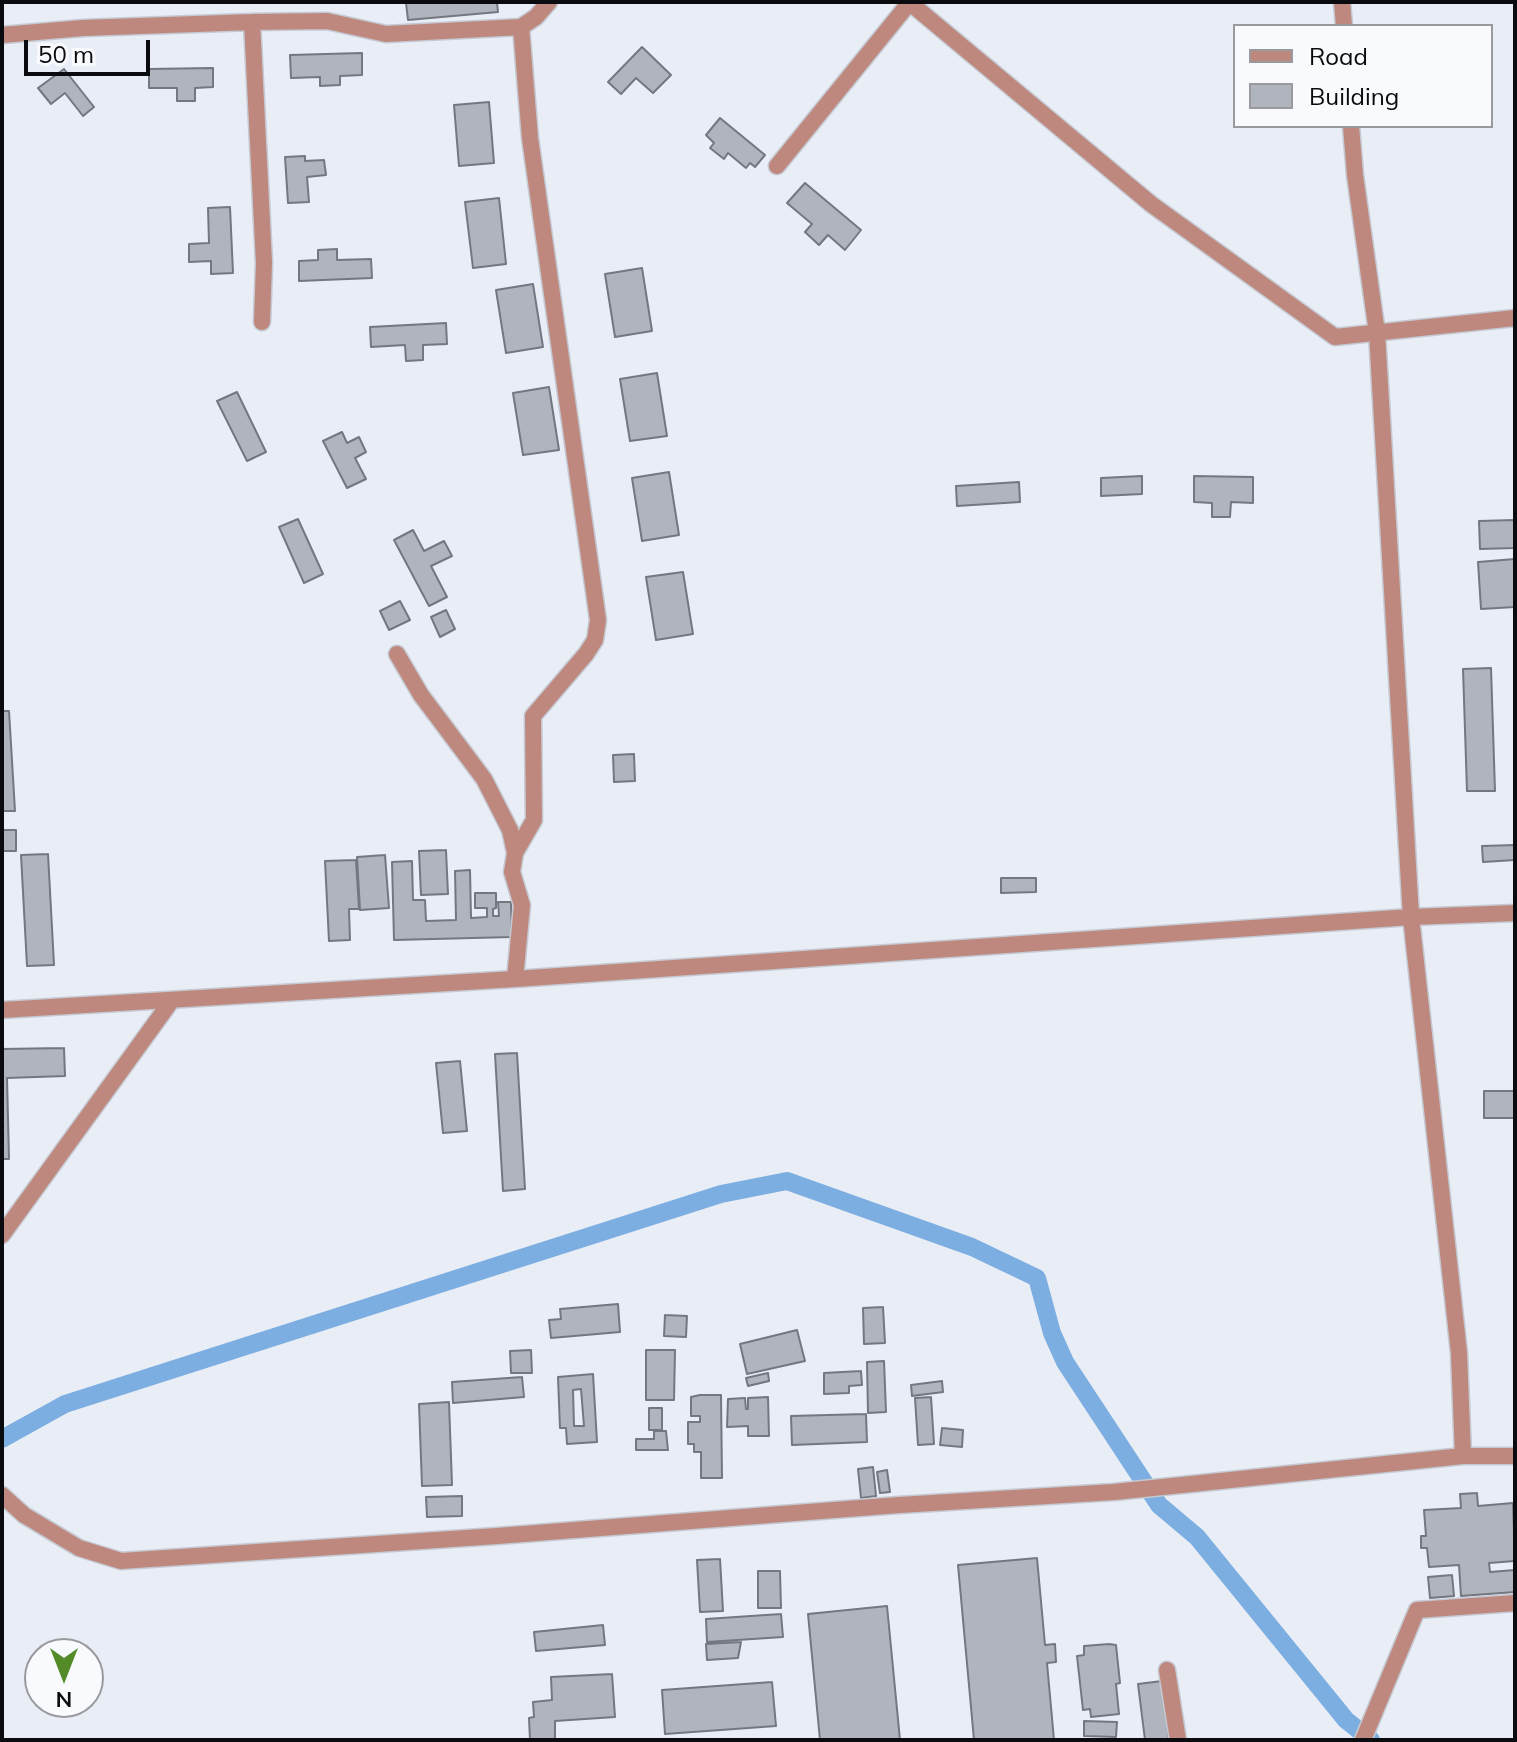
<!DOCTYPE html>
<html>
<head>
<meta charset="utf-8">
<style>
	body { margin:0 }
	#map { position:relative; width:1517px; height:1742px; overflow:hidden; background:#e9edf6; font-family:Mulish,sans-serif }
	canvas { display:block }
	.frame { position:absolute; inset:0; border:4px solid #0a0b0e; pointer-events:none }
	.legend { position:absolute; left:1233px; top:24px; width:260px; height:104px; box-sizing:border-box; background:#f9fafe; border:2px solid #999a9e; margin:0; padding:10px 14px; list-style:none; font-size:24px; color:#0a0b0e }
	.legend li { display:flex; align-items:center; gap:16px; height:40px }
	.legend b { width:40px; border:2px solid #999a9e }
	.north { position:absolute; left:24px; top:1638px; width:80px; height:80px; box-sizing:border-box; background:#f9fafe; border:2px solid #999a9e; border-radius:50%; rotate:180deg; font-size:22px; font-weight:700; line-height:32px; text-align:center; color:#0a0b0e }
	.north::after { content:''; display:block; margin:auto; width:28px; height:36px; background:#528b27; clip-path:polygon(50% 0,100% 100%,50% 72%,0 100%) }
	.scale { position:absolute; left:24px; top:40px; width:126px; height:36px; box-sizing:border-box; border:4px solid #0a0b0e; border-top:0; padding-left:10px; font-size:24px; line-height:28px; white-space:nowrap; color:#0a0b0e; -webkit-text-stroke:6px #f9fafe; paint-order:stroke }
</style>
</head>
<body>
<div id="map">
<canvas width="1517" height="1742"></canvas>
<div class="frame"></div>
<ul class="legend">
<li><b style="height:10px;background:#be887f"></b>Road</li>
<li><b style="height:22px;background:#b0b5bd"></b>Building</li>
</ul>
<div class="north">N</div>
<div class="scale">50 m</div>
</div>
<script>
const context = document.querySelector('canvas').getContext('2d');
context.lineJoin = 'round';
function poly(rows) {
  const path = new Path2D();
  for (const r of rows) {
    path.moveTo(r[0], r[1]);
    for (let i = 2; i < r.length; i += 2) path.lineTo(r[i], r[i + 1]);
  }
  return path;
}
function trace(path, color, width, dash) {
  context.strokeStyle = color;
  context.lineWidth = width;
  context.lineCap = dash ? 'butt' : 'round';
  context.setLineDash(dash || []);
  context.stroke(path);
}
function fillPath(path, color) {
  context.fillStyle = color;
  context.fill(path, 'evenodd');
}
trace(poly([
	[2,1439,65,1404,721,1194,787,1181,972,1247,1037,1278,1052,1333,1065,1362,1159,1505,1197,1537,1346,1720,1371,1740]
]), '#7caee1', 18);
const building = poly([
	[497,2,498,12,408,20,406,3,497,2],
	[642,47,671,75,653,93,636,78,621,94,608,82,642,47],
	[362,53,362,75,340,76,340,85,320,86,320,77,291,78,290,55,362,53],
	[213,68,213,87,195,88,195,101,177,101,177,88,149,88,149,69,213,68],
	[64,69,94,107,83,116,65,93,51,104,38,88,64,69],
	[489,102,494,163,459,166,454,105,489,102],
	[720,118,765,155,755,167,750,163,746,168,728,153,724,159,710,148,714,143,706,135,720,118],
	[305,156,305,161,324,160,326,175,307,177,309,202,288,203,285,157,305,156],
	[805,183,861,230,845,250,828,235,819,245,805,232,812,224,787,203,805,183],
	[499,198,506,264,473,268,465,202,499,198],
	[230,207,233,273,211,274,211,261,189,262,189,244,209,243,208,208,230,207],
	[337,249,337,260,371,259,372,278,299,281,299,261,318,260,318,250,337,249],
	[642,268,652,331,615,337,605,274,642,268],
	[533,284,543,347,506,353,496,290,533,284],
	[446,323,447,344,423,345,423,360,406,361,405,345,371,347,370,327,446,323],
	[657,373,667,436,630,441,620,379,657,373],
	[549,387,559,450,523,455,513,393,549,387],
	[237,392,266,452,247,461,217,401,237,392],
	[342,432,347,443,359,437,366,452,355,458,366,479,347,488,323,441,342,432],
	[669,472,679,535,642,541,632,478,669,472],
	[1142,476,1142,494,1101,496,1101,478,1142,476],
	[1194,476,1253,477,1253,503,1231,502,1230,517,1212,517,1212,503,1194,502,1194,476],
	[1019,482,1020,502,957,506,956,486,1019,482],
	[298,519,323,574,304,583,279,527,298,519],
	[1515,520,1515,548,1480,549,1479,521,1515,520],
	[413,530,424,551,444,541,452,556,431,566,447,597,429,606,394,540,413,530],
	[1515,559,1515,607,1481,609,1478,562,1515,559],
	[683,572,693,634,656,640,646,577,683,572],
	[400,601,410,620,389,630,380,611,400,601],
	[446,610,455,629,440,637,431,617,446,610],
	[1491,668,1495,791,1467,791,1463,669,1491,668],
	[2,711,9,711,15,811,2,811,2,711],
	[634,754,635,781,614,782,613,755,634,754],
	[2,830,16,830,16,851,2,851,2,830],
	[1515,845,1515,860,1483,862,1482,846,1515,845],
	[446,850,448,894,421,895,419,851,446,850],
	[48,854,54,965,27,966,21,855,48,854],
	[385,855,389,908,360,910,357,857,385,855],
	[356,860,359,909,349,909,350,940,329,941,325,861,356,860],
	[412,861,413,900,425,900,426,921,456,920,455,871,470,870,471,918,487,917,487,908,475,908,475,893,496,893,496,908,493,909,493,916,499,916,498,902,511,902,512,937,394,940,392,862,412,861],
	[1001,878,1036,878,1036,892,1001,893,1001,878],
	[64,1048,65,1076,7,1078,9,1159,2,1159,2,1049,64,1048],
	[517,1053,525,1189,503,1191,495,1054,517,1053],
	[460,1061,467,1131,443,1133,436,1063,460,1061],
	[1484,1091,1515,1091,1515,1118,1484,1118,1484,1091],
	[618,1304,620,1332,551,1338,549,1320,561,1319,560,1309,618,1304],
	[883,1307,885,1343,864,1344,863,1308,883,1307],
	[665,1315,687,1316,686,1337,664,1336,665,1315],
	[797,1330,805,1361,747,1374,740,1344,797,1330],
	[531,1350,532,1373,511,1373,510,1351,531,1350],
	[646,1350,675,1350,674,1400,646,1400,646,1350],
	[884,1361,886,1412,868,1413,867,1362,884,1361],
	[861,1371,862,1385,849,1386,849,1393,824,1394,824,1373,861,1371],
	[768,1373,769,1381,748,1386,746,1378,768,1373],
	[593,1374,597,1442,567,1444,566,1428,560,1428,558,1377,593,1374],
	[581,1389,584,1426,574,1426,573,1390,581,1389],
	[522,1377,524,1397,453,1403,452,1382,522,1377],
	[942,1381,943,1392,912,1396,911,1385,942,1381],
	[700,1395,721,1395,722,1478,701,1478,701,1452,694,1452,694,1444,688,1444,688,1422,700,1422,700,1416,691,1416,691,1397,700,1395],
	[768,1397,769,1436,748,1436,748,1426,727,1427,728,1399,745,1398,746,1409,748,1409,748,1398,768,1397],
	[931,1397,934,1444,918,1445,915,1398,931,1397],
	[449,1402,452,1485,422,1486,419,1404,449,1402],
	[649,1408,662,1408,662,1430,649,1430,649,1408],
	[866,1414,867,1442,792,1445,791,1416,866,1414],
	[942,1428,963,1430,962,1447,940,1445,942,1428],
	[654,1431,666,1431,668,1450,636,1450,636,1439,654,1439,654,1431],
	[873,1467,876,1496,861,1498,858,1469,873,1467],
	[887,1470,890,1492,880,1493,877,1472,887,1470],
	[1477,1493,1478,1506,1513,1503,1515,1561,1489,1563,1490,1572,1515,1570,1515,1592,1461,1596,1459,1565,1429,1567,1427,1548,1421,1548,1421,1536,1426,1536,1424,1510,1461,1508,1460,1494,1477,1493],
	[462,1496,462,1516,427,1517,426,1497,462,1496],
	[1037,1558,1045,1645,1055,1644,1056,1662,1047,1663,1054,1740,974,1740,958,1565,1037,1558],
	[720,1559,723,1611,700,1612,697,1560,720,1559],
	[758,1571,780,1571,781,1608,758,1608,758,1571],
	[1452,1575,1454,1596,1430,1598,1428,1577,1452,1575],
	[887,1606,900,1740,820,1740,808,1614,887,1606],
	[781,1614,783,1637,707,1642,706,1619,781,1614],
	[603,1625,605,1645,536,1651,534,1632,603,1625],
	[741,1642,738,1658,707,1660,706,1644,741,1642],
	[1109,1644,1116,1645,1120,1683,1116,1684,1119,1714,1091,1717,1090,1709,1083,1710,1077,1656,1084,1655,1084,1646,1109,1644],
	[612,1674,615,1717,555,1721,555,1740,530,1740,529,1718,534,1717,533,1702,552,1700,551,1677,612,1674],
	[1162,1681,1169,1740,1145,1740,1138,1684,1162,1681],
	[772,1682,776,1726,665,1734,662,1690,772,1682],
	[1084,1721,1117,1722,1116,1737,1084,1736,1084,1721]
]);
fillPath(building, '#b0b5bd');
trace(building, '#73777f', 2);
const minor = poly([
	[909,2,1151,204,1335,337,1515,318],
	[1342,2,1344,26],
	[252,22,264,263,262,322],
	[2,35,83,28,252,22,327,21,386,34,521,27,536,17,549,2],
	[1351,126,1355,175,1377,333,1411,917,1459,1353,1463,1456],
	[777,166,910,2],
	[397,654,421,695,484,779,510,830,515,853,512,872,522,905,515,979],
	[515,853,534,820,533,716,586,654,595,640,598,620,530,138,521,27],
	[2,1010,515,979,1411,917,1515,913],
	[2,1235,172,1000],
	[2,1495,24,1515,79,1548,121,1561,497,1536,899,1505,1114,1492,1463,1456,1515,1456],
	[1167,1670,1178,1740],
	[1363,1740,1417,1610,1515,1603]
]);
trace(minor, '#c5c9d1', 19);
trace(minor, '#be887f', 16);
</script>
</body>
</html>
